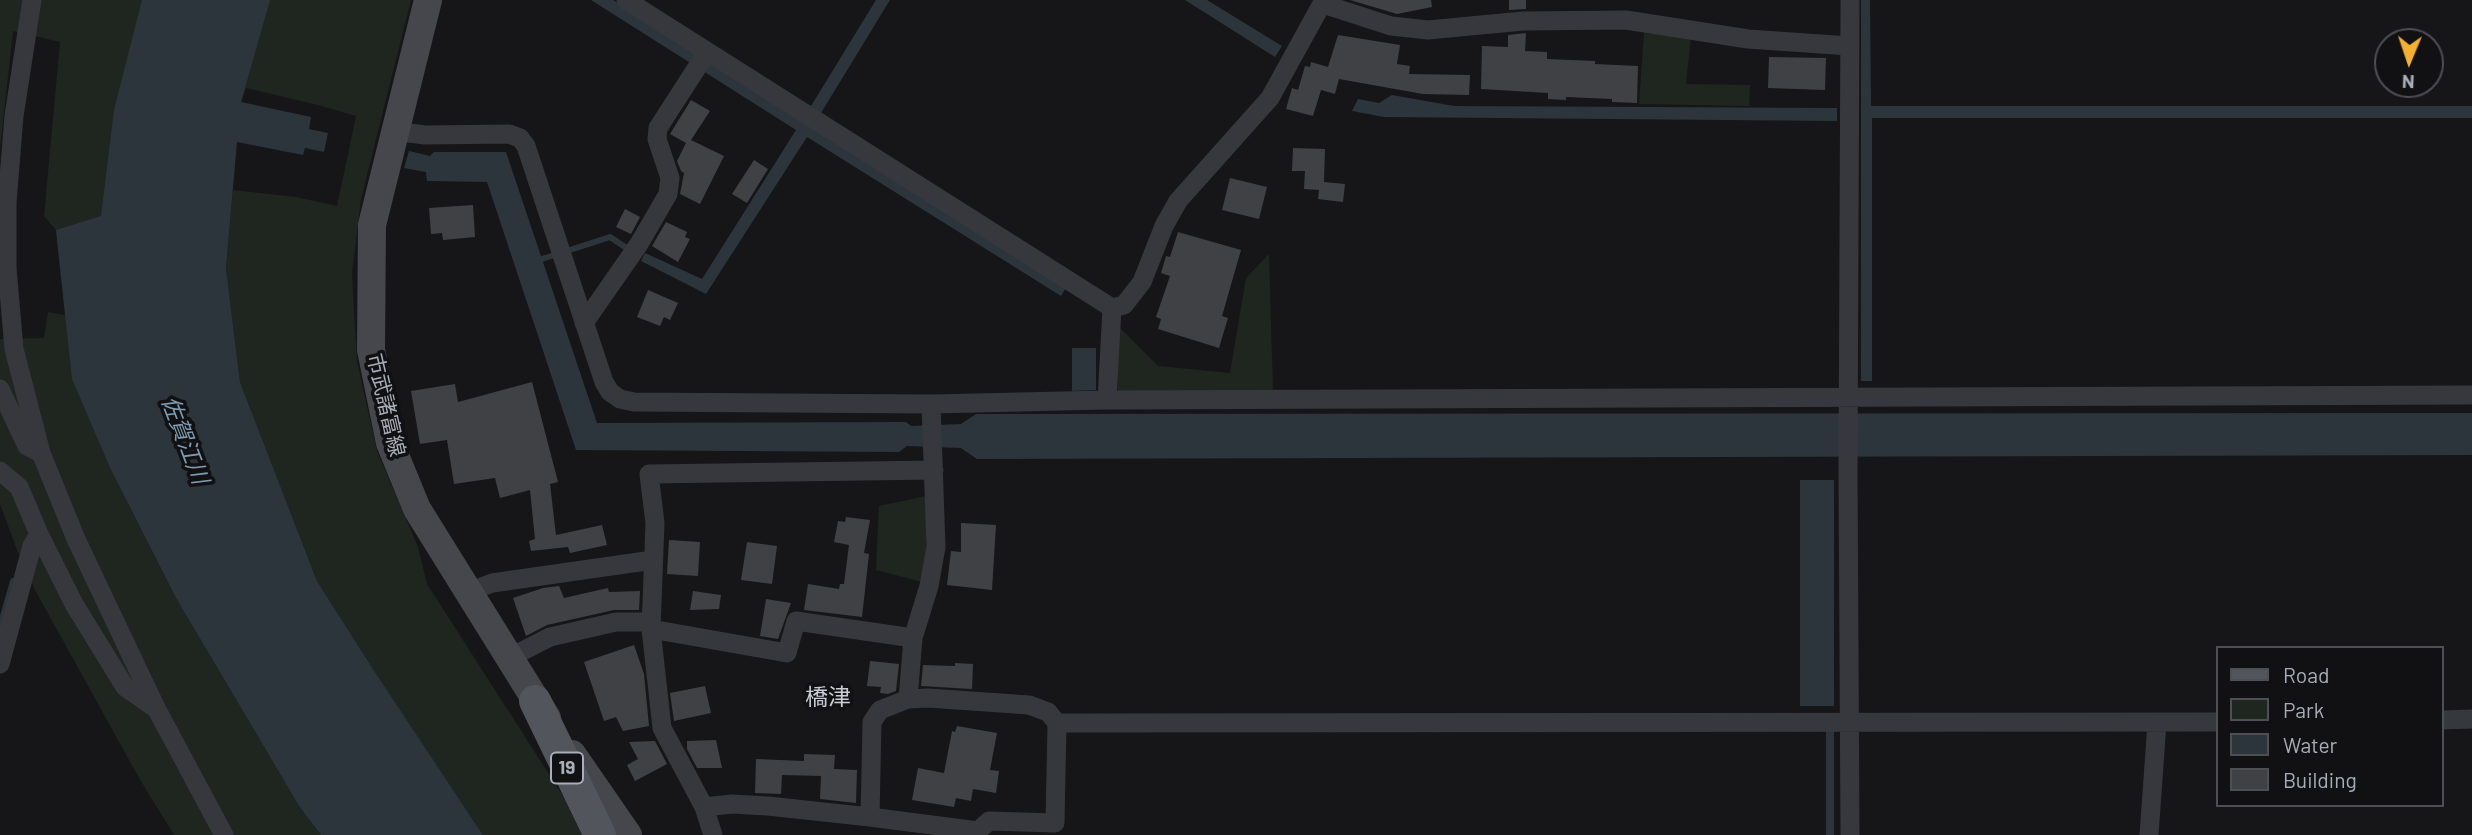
<!DOCTYPE html>
<html>
<head>
<meta charset="utf-8">
<style>
	body { margin:0 }
	#map { position:relative; width:2472px; height:835px; overflow:hidden; background:#161618; font-family:Barlow,sans-serif }
	canvas { display:block }
	.legend { position:absolute; left:2216px; top:646px; width:228px; height:161px; box-sizing:border-box; background:#111113; border:2px solid #4d4f55; margin:0; padding:9px 12px; list-style:none; font-size:21px; color:#a8adb8 }
	.legend li { display:flex; align-items:center; gap:14px; height:35px }
	.legend b { width:35px; border:2px solid #4d4f55 }
	.north { position:absolute; left:2374px; top:28px; width:70px; height:70px; box-sizing:border-box; background:#111113; border:2px solid #4d4f55; border-radius:50%; rotate:182deg; font-size:19px; font-weight:700; line-height:28px; text-align:center; color:#a8adb8 }
	.north::after { content:''; display:block; margin:auto; width:24px; height:32px; background:#f2b134; clip-path:polygon(50% 0,100% 100%,50% 72%,0 100%) }
</style>
</head>
<body>
<div id="map">
<canvas width="2472" height="835"></canvas>
<ul class="legend">
<li><b style="height:9px;background:#53555c"></b>Road</li>
<li><b style="height:19px;background:#1e261f"></b>Park</li>
<li><b style="height:19px;background:#2c353c"></b>Water</li>
<li><b style="height:19px;background:#404145"></b>Building</li>
</ul>
<div class="north">N</div>
</div>
<script>
const context = document.querySelector('canvas').getContext('2d');
context.lineJoin = 'round';
function fillPath(path, color) {
  context.fillStyle = color;
  context.fill(path, 'evenodd');
}
function poly(rows) {
  const path = new Path2D();
  for (const r of rows) {
    path.moveTo(r[0], r[1]);
    for (let i = 2; i < r.length; i += 2) path.lineTo(r[i], r[i + 1]);
  }
  return path;
}
function trace(path, color, width, dash) {
  context.strokeStyle = color;
  context.lineWidth = width;
  context.lineCap = dash ? 'butt' : 'round';
  context.setLineDash(dash || []);
  context.stroke(path);
}
function label(font, color, halo, rows, align = 'center') {
  context.font = font + ' Barlow,"Noto Sans JP",sans-serif';
  context.lineWidth = 7;
  context.setLineDash([]);
  context.textBaseline = 'middle';
  context.strokeStyle = halo;
  context.fillStyle = color;
  for (const [text, x, y, turn = 0] of rows) {
    context.save();
    context.translate(x, y);
    context.rotate((+turn || 0) * Math.PI / 180);
    context.textAlign = isNaN(turn) ? turn : align;
    if (halo) context.strokeText(text, 0, 0);
    context.fillText(text, 0, 0);
    context.restore();
  }
}
fillPath(poly([
	[0,0,161,0,111,470,176,598,299,806,321,835,174,835,139,778,35,590,17,550,0,504,0,339,44,338,48,312,65,315,56,230,44,216,60,42,13,31,0,149],
	[248,0,411,0,361,199,352,274,357,361,377,451,418,547,427,584,588,835,483,835,373,669,317,581,240,382,226,268,233,190,296,197,337,206,356,116,318,105,246,88,241,103],
	[1644,33,1691,37,1686,84,1750,85,1749,106,1639,104],
	[1269,254,1273,392,1118,393,1116,324,1158,366,1230,373,1246,278],
	[926,496,926,583,876,570,879,506]
]), '#1e261f');
fillPath(poly([
	[142,0,270,0,241,102,311,117,309,129,328,133,324,152,305,148,303,155,237,142,226,268,240,382,317,581,373,669,483,835,321,835,299,806,176,598,111,470,72,379,56,230,101,216,114,110],
	[591,0,613,0,803,119,876,0,890,0,813,126,1067,286,1061,296,807,137,706,294,641,261,645,253,702,279,796,130],
	[1185,0,1207,0,1282,46,1275,57],
	[1861,0,1870,0,1871,106,2472,106,2472,118,1872,118,1872,381,1861,381],
	[1392,95,1454,106,1837,108,1837,121,1384,117,1352,111,1358,99,1379,103],
	[409,151,430,156,434,152,506,152,597,423,906,422,911,426,961,424,976,414,2472,413,2472,455,977,459,961,448,907,446,899,452,576,450,487,182,427,181,426,172,404,168],
	[1072,348,1096,348,1096,390,1072,391],
	[1800,480,1834,480,1834,706,1800,706],
	[1826,729,1834,729,1834,835,1826,835]
]), '#2c353c');
trace(poly([
	[542,259,610,237,631,251],
	[0,627,13,581]
]), '#2c353c', 6);
fillPath(poly([
	[1350,0,1431,0,1432,7,1397,14],
	[1509,0,1526,0,1526,9,1509,10],
	[1526,33,1525,51,1547,52,1547,59,1595,61,1595,64,1638,66,1637,103,1612,102,1612,99,1566,97,1566,100,1548,99,1548,93,1481,89,1482,46,1508,47,1508,35],
	[1338,35,1400,45,1397,64,1410,66,1409,74,1470,75,1469,95,1423,94,1339,79,1335,94,1321,90,1313,116,1286,109,1292,88,1298,90,1305,66,1310,67,1311,62,1328,67],
	[1769,57,1826,58,1825,90,1768,88],
	[691,100,710,111,691,140,724,156,700,204,680,194,684,173,681,171,677,161,686,143,670,134],
	[1293,148,1325,149,1324,182,1345,184,1343,202,1318,199,1319,190,1304,189,1305,171,1292,171],
	[754,160,768,169,747,203,732,194],
	[1230,178,1267,187,1259,219,1222,210],
	[473,205,475,237,443,240,442,233,431,234,429,208],
	[625,209,640,217,631,234,616,227],
	[666,222,687,232,685,237,690,239,678,262,652,246],
	[1178,232,1241,250,1222,316,1228,318,1219,348,1158,329,1161,319,1156,317,1170,276,1161,273,1166,256,1170,257],
	[648,290,678,303,670,320,664,317,660,326,637,317],
	[532,382,558,482,550,484,556,535,602,525,607,545,570,553,568,547,531,551,529,541,535,539,530,490,500,498,495,478,454,484,447,440,420,444,411,391,455,384,458,402],
	[846,517,870,520,864,553,869,554,862,617,804,610,808,584,839,589,840,584,844,584,849,545,834,542,838,521,845,522],
	[961,523,996,525,992,590,947,585,951,551,961,552],
	[669,540,700,542,698,576,667,574],
	[747,542,777,546,772,584,741,580],
	[559,586,564,598,608,588,609,592,640,591,639,610,614,610,547,625,526,636,513,598,543,588],
	[693,591,721,595,719,609,690,610],
	[766,599,791,603,778,639,760,636],
	[634,645,644,674,649,726,623,731,616,717,604,721,584,662],
	[870,661,899,664,896,691,888,694,880,693,881,687,867,686],
	[955,663,973,664,972,689,921,686,923,665,955,666],
	[705,686,711,713,674,721,670,693],
	[957,726,997,733,990,770,999,771,996,793,973,789,971,801,956,798,954,807,912,800,918,768,944,773,952,731,955,732],
	[716,740,722,768,697,768,687,749,687,741],
	[655,741,667,764,635,781,627,765,638,759,629,742],
	[804,754,835,755,834,769,857,770,856,803,820,799,821,776,782,775,781,794,755,793,756,759,804,761]
]), '#404145');
trace(poly([
	[32,0,14,116,7,203,7,268,14,349,41,453,76,539,156,708,224,835],
	[626,0,1112,308,1124,305,1142,282,1164,226,1178,201,1270,98,1324,0],
	[1323,4,1391,26,1428,30,1523,21,1626,20,1748,39,1850,46],
	[394,131,425,135,509,134,520,138,526,146,604,382,610,392,620,399,634,402,931,404,1107,400,2472,395],
	[584,323,639,244,668,194,670,178,657,139,658,128,707,52],
	[0,389,27,446,41,453],
	[1107,400,1112,308],
	[0,471,19,487,39,534,32,546,0,664],
	[39,534,74,604,125,687,155,708],
	[469,592,492,583,653,560],
	[651,629,787,653,796,621,913,638],
	[509,658,550,637,616,622,651,622],
	[908,699,913,638,929,586,936,547,931,404],
	[2442,720,2472,719],
	[1057,723,2218,722],
	[704,807,662,728,651,629,655,523,649,474,934,470],
	[713,835,704,807,732,804,768,806,870,817,872,722,880,710,908,699,928,698,1029,705,1048,712,1057,723,1055,823,989,821,978,831,870,817],
	[1850,835,1848,470,1850,0],
	[2149,835,2157,723]
]), '#37383d', 19);
trace(poly([
	[428,0,372,225,371,350,390,443,417,509,547,718],
	[572,754,628,835]
]), '#45474d', 28);
trace(poly([
	[535,701,600,835]
]), '#53555c', 32);
for (const [x, y, w] of [
	[567,768,32]
]) {
  const box = new Path2D();
  box.roundRect(x - w / 2, y - 15.5, w, 31, 5);
  context.fillStyle = '#111113';
  context.fill(box);
  trace(box, '#a8adb8', 2);
}
label('bold 19px', '#a8adb8', null, [
	["19",567,768]
]);
label('21px', '#a8adb8', '#111113', [
	["市武諸富線",386,405,77]
]);
label('italic 23px', '#7f9bb3', '#111113', [
	["佐賀江川",185,440,69]
]);
label('23px', '#c9ccd4', '#111113', [
	["橋津",828,697]
]);
</script>
</body>
</html>
